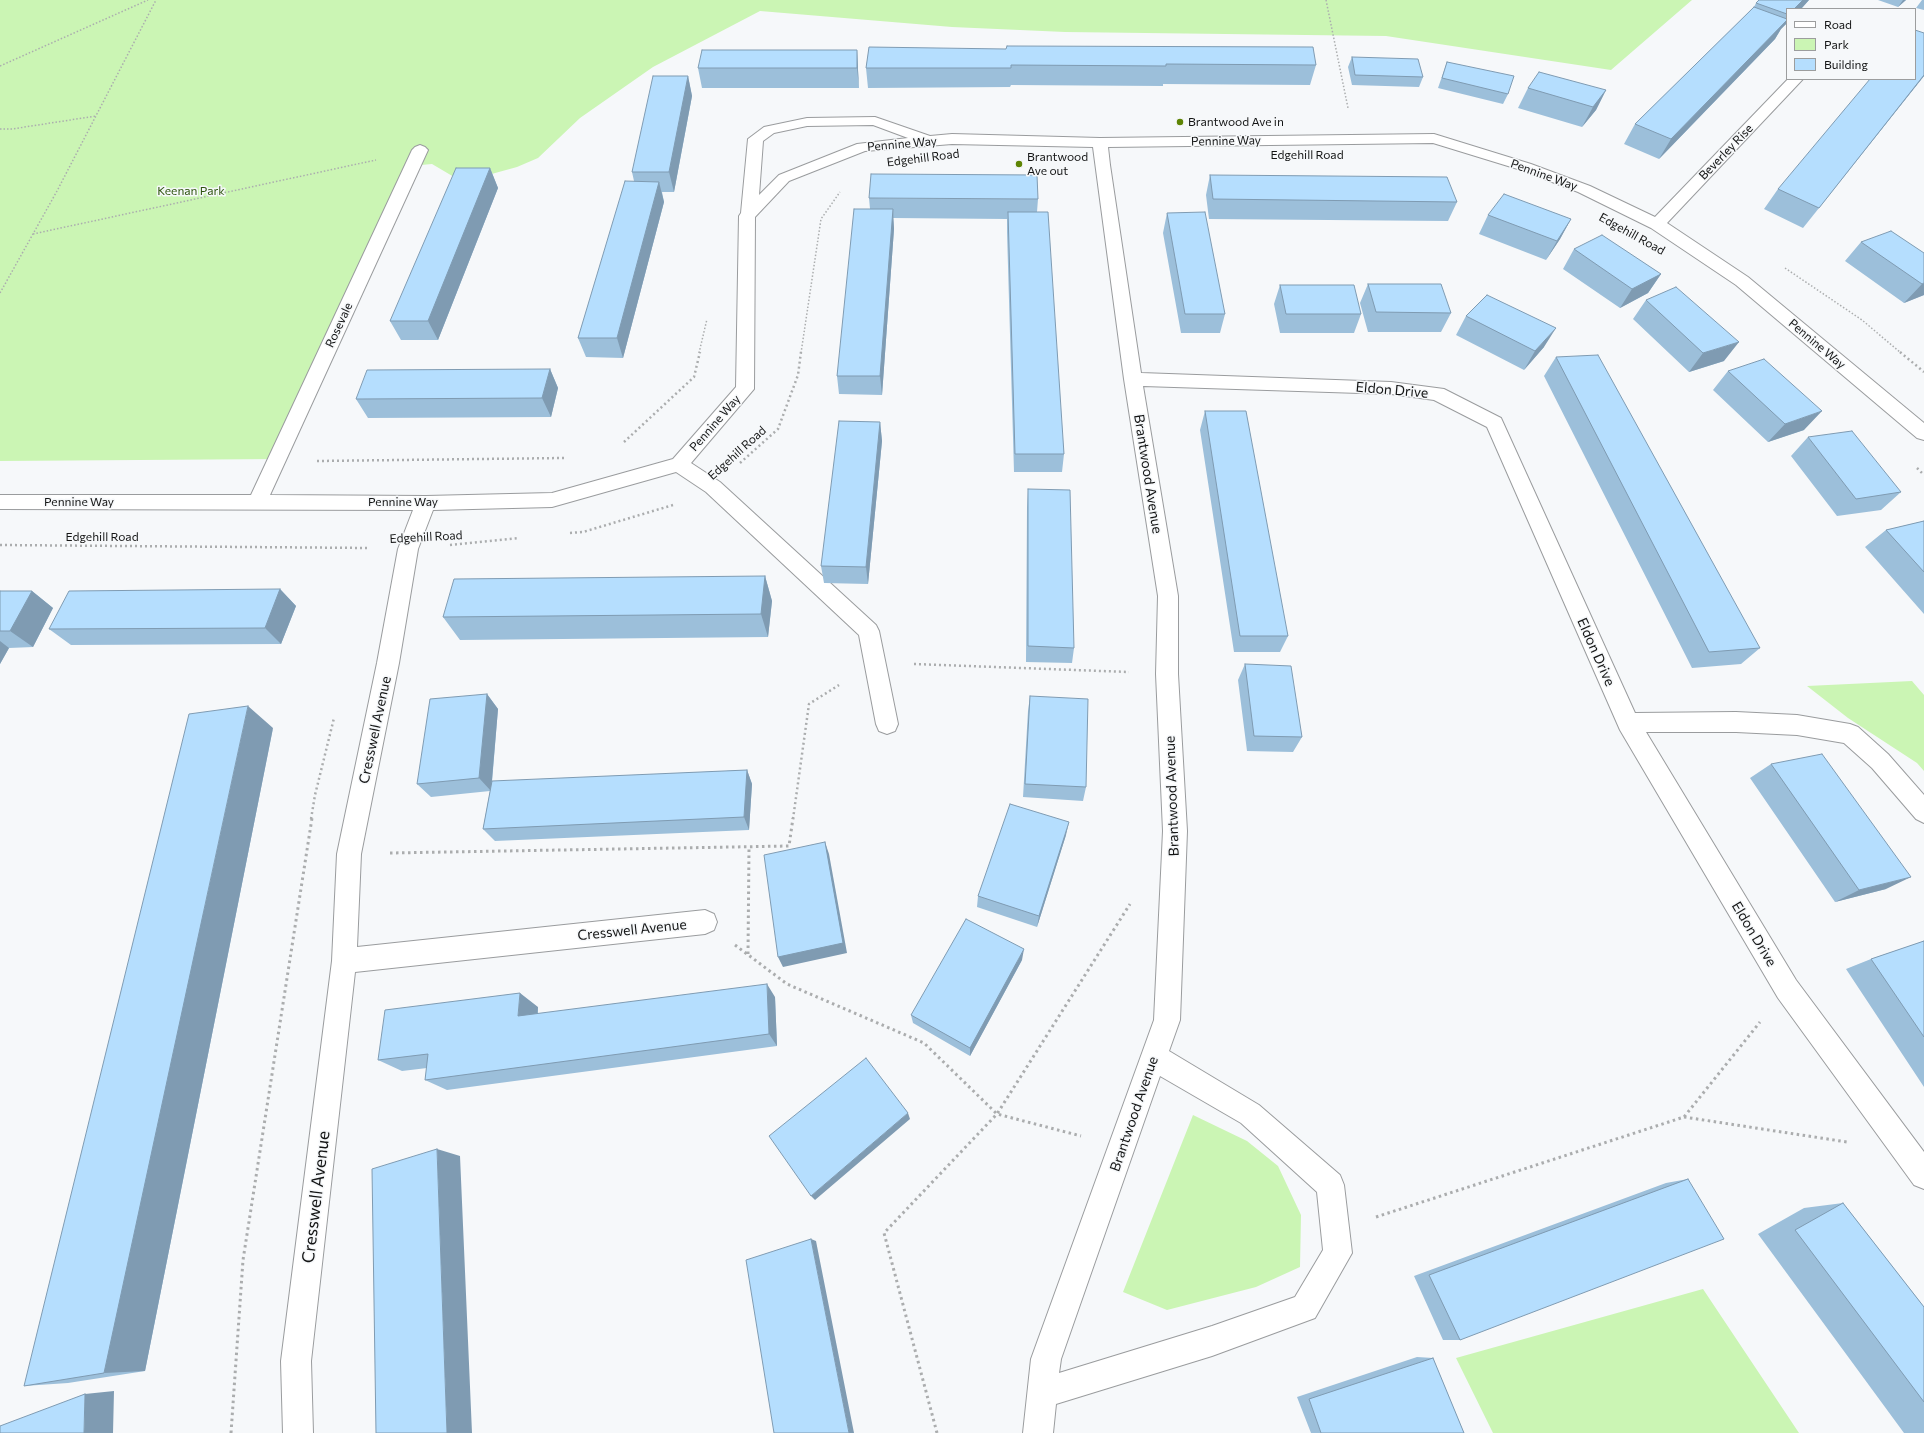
<!DOCTYPE html>
<html>
<head>
<meta charset="utf-8">
<style>
	body { margin:0 }
	#map { position:relative; width:1924px; height:1433px; overflow:hidden; background:#f6f8fa; font-family:Commissioner,sans-serif }
	canvas { display:block }
	.legend { position:absolute; left:1786px; top:8px; width:130px; height:72px; box-sizing:border-box; background:#f6f8fa; border:1px solid #9c9d9e; margin:0; padding:5px 7px; list-style:none; font-size:12px; color:#141515 }
	.legend li { display:flex; align-items:center; gap:8px; height:20px }
	.legend b { width:20px; border:1px solid #9c9d9e }
</style>
</head>
<body>
<div id="map">
<canvas width="1924" height="1433"></canvas>
<ul class="legend">
<li><b style="height:5px;background:#fff"></b>Road</li>
<li><b style="height:11px;background:#cbf5b4"></b>Park</li>
<li><b style="height:11px;background:#b5defe"></b>Building</li>
</ul>
</div>
<script>
const context = document.querySelector('canvas').getContext('2d');
context.lineJoin = 'round';
function fillPath(path, color) {
  context.fillStyle = color;
  context.fill(path, 'evenodd');
}
function poly(rows) {
  const path = new Path2D();
  for (const r of rows) {
    path.moveTo(r[0], r[1]);
    for (let i = 2; i < r.length; i += 2) path.lineTo(r[i], r[i + 1]);
  }
  return path;
}
function trace(path, color, width, dash) {
  context.strokeStyle = color;
  context.lineWidth = width;
  context.lineCap = dash ? 'butt' : 'round';
  context.setLineDash(dash || []);
  context.stroke(path);
}
function label(font, color, halo, rows, align = 'center') {
  context.font = font + ' Commissioner,sans-serif';
  context.lineWidth = 3;
  context.setLineDash([]);
  context.textBaseline = 'middle';
  context.strokeStyle = halo;
  context.fillStyle = color;
  for (const [text, x, y, turn = 0] of rows) {
    context.save();
    context.translate(x, y);
    context.rotate((+turn || 0) * Math.PI / 180);
    context.textAlign = isNaN(turn) ? turn : align;
    if (halo) context.strokeText(text, 0, 0);
    context.fillText(text, 0, 0);
    context.restore();
  }
}
fillPath(poly([
	[0,0,1692,0,1611,70,1386,36,1065,32,952,27,760,11,653,67,580,118,538,158,517,167,477,178,454,177,432,164,410,166,279,459,0,461],
	[1912,681,1924,695,1924,771,1917,763,1848,718,1807,686],
	[1193,1115,1247,1141,1278,1166,1301,1215,1300,1267,1256,1287,1167,1310,1123,1292],
	[1703,1289,1799,1433,1493,1433,1456,1358]
]), '#cbf5b4');
const minor = poly([
	[1788,79,1803,79,1667,223,1748,277,1924,423,1924,440,1917,438,1736,285,1651,228,1578,192,1521,170,1433,143,1108,147,1110,165,1141,373,1391,382,1444,389,1501,418,1635,713,1736,712,1797,715,1850,724,1858,727,1888,754,1924,795,1924,823,1916,819,1872,768,1844,743,1797,735,1736,732,1646,732,1796,980,1924,1152,1924,1189,1914,1185,1778,998,1620,730,1487,427,1434,400,1391,394,1143,386,1178,596,1178,674,1187,831,1180,1020,1169,1051,1259,1105,1340,1175,1344,1185,1352,1253,1315,1318,1212,1356,1056,1404,1053,1433,1023,1433,1031,1359,1154,1020,1163,831,1156,674,1158,596,1124,379,1093,147,952,144,865,151,789,181,755,217,754,389,691,463,720,482,876,625,879,631,898,724,895,731,887,734,879,731,876,724,859,635,706,492,676,472,552,507,433,510,418,549,399,663,361,854,357,947,705,910,714,914,717,922,714,930,705,934,355,972,311,1361,313,1433,283,1433,281,1361,332,961,337,854,377,663,398,549,413,510,0,509,0,495,251,495,412,150,415,147,420,145,425,147,428,150,270,495,426,496,552,493,673,459,736,387,739,216,741,213,748,139,764,127,807,118,875,117,930,136,952,134,1100,138,1434,134,1531,164,1590,186,1655,217,1788,79],
	[873,125,908,138,857,144,779,175,759,195,763,141,774,133,807,126,873,125],
	[1160,1076,1241,1123,1317,1192,1323,1250,1295,1297,1212,1326,1059,1373,1061,1359,1160,1076]
]);
trace(minor, '#9a9c9e', 2);
trace(poly([
	[1326,0,1348,108],
	[0,66,148,0],
	[0,129,12,129,96,116],
	[33,234,376,160],
	[1785,268,1862,320,1901,353],
	[0,293,57,191,156,0],
	[699,353,707,319],
	[801,353,821,219,840,192]
]), '#abadae', 1.5, [1.5, 2]);
trace(poly([
	[1900,352,1924,372],
	[624,442,694,377,700,352],
	[317,461,564,458],
	[740,463,778,429,798,375,801,352],
	[1917,468,1924,475],
	[570,533,583,532,673,505],
	[0,545,369,548],
	[450,545,519,538],
	[914,664,1129,672],
	[311,819,315,795,334,718],
	[793,819,809,704,839,685]
]), '#abadae', 2.5, [2, 3]);
trace(poly([
	[390,853,789,846,793,818],
	[735,945,787,984,924,1043,997,1114,1081,1136],
	[748,954,749,848],
	[1684,1117,1847,1142],
	[1376,1217,1684,1117,1760,1022],
	[231,1433,243,1260,312,818],
	[937,1433,884,1233,997,1114,1130,904]
]), '#abadae', 3, [2.5, 3.5]);
fillPath(minor, '#fff');
fillPath(poly([
	[1809,0,1801,9,1787,9,1787,23,1781,29,1775,39,1659,159,1624,144,1635,124,1754,7,1756,3],
	[1878,0,1906,0,1898,7],
	[1922,0,1924,0,1924,10,1916,8],
	[1924,33,1924,76,1803,228,1764,209,1778,189],
	[869,47,1316,65,1310,85,1163,84,1163,86,1011,85,1010,87,868,88,866,68],
	[857,50,858,70,859,88,702,88,698,68],
	[1352,57,1423,77,1419,87,1352,85,1348,67],
	[1447,62,1508,94,1503,104,1438,88],
	[688,76,692,96,674,192,662,192,664,202,623,358,586,357,578,338,634,181,632,172],
	[1528,88,1606,90,1596,110,1582,127,1518,108],
	[490,168,498,188,438,340,401,340,390,321],
	[1210,175,1457,202,1448,221,1209,219,1206,195],
	[869,198,1038,199,1037,212,1064,454,1062,472,1014,472,1007,232,1007,219,893,218,894,229,882,395,839,394,837,376,870,209],
	[1167,213,1225,314,1220,333,1181,333,1163,233],
	[1488,215,1571,219,1560,239,1546,260,1479,234],
	[1861,242,1924,253,1924,295,1904,303,1845,261],
	[1574,249,1661,274,1648,293,1620,308,1563,269],
	[1368,284,1451,313,1441,332,1368,332,1360,303],
	[1280,285,1361,314,1354,333,1280,333,1274,304],
	[1646,300,1724,361,1689,372,1633,319],
	[1466,316,1544,347,1524,370,1456,335],
	[1556,357,1760,648,1741,664,1692,668,1544,376],
	[550,369,558,388,551,417,368,418,356,399],
	[1728,371,1804,430,1768,442,1713,390],
	[1205,411,1288,636,1280,652,1234,652,1200,430],
	[880,422,882,441,868,584,824,583,821,566],
	[1808,437,1901,492,1881,510,1837,516,1791,456],
	[1028,489,1074,648,1072,663,1026,662,1027,507],
	[1924,521,1924,614,1865,547,1886,530],
	[765,576,772,601,768,637,460,640,443,617],
	[280,589,296,606,281,644,71,645,49,629],
	[0,591,32,591,53,608,33,647,9,648,0,664],
	[1245,664,1302,737,1293,752,1247,751,1238,680],
	[487,694,498,709,492,782,747,770,752,784,749,830,495,841,483,829,490,791,431,797,417,784],
	[1030,696,1086,787,1083,801,1023,797,1028,711],
	[273,728,145,1371,68,1383,24,1386],
	[1771,764,1886,889,1835,902,1750,778],
	[1066,835,1037,927,977,907,978,896],
	[1924,941,1924,1087,1846,969,1871,959],
	[1022,960,970,1056,913,1023,911,1015],
	[775,997,777,1046,447,1090,425,1080,427,1068,402,1071,378,1060,538,1007,538,1014],
	[1688,1179,1460,1340,1443,1340,1414,1276,1666,1183],
	[1843,1203,1924,1307,1924,1433,1904,1433,1758,1234,1804,1208],
	[1417,1357,1433,1358,1464,1433,1311,1433,1297,1397]
]), '#9cbfda');
fillPath(poly([
	[1803,0,1809,0,1801,9,1794,9],
	[1903,0,1906,0,1898,7],
	[1787,18,1787,23,1781,29,1775,39,1659,159,1671,139,1783,24],
	[857,50,858,70,859,88,857,68],
	[1924,75,1924,76,1803,228,1819,208],
	[688,76,692,96,674,192,669,172],
	[1606,90,1596,110,1582,127,1593,107],
	[490,168,498,188,438,340,428,321],
	[659,182,664,202,623,358,617,338],
	[893,209,894,229,882,395,880,376],
	[1571,219,1560,239,1546,260,1557,241],
	[1661,274,1648,293,1620,308,1632,289],
	[1924,283,1924,295,1904,303,1922,284],
	[1556,328,1544,347,1524,370,1535,351],
	[1739,342,1724,361,1689,372,1703,353],
	[550,369,558,388,551,417,542,398],
	[1822,411,1804,430,1768,442,1785,424],
	[880,422,882,441,868,584,866,567],
	[765,576,772,601,768,637,761,614],
	[280,589,296,606,281,644,265,628],
	[32,591,53,608,33,647,10,631],
	[0,641,9,648,0,664],
	[487,694,498,709,491,791,479,778],
	[248,706,273,728,145,1371,104,1373],
	[747,770,752,784,749,830,744,817],
	[1069,822,1066,835,1037,927,1039,916],
	[825,842,829,854,847,953,783,967,778,957],
	[1911,877,1886,889,1835,902,1859,890],
	[1024,949,1022,960,970,1056,970,1048],
	[767,984,775,997,777,1046,769,1034],
	[520,993,538,1007,536,1029,518,1016],
	[908,1113,910,1119,815,1200,811,1196],
	[437,1149,460,1156,472,1433,447,1433],
	[811,1239,816,1241,854,1433,849,1433],
	[114,1391,113,1433,84,1433,85,1394]
]), '#7f9bb2');
const building = poly([
	[1759,0,1803,0,1794,9,1787,9,1787,14,1756,3,1759,0],
	[1754,7,1787,19,1787,20,1671,139,1635,124,1754,7],
	[1915,30,1924,33,1924,75,1819,208,1778,189,1870,79,1915,79,1915,30],
	[1007,46,1313,47,1316,65,1166,64,1166,66,1011,65,1011,68,866,68,869,47,1006,49,1007,46],
	[702,50,857,50,857,68,698,68,702,50],
	[1352,57,1418,59,1423,77,1355,75,1352,57],
	[1447,62,1514,76,1508,94,1442,78,1447,62],
	[1539,72,1606,90,1593,107,1528,88,1539,72],
	[653,76,688,76,669,172,632,172,653,76],
	[456,168,490,168,428,321,390,321,456,168],
	[871,174,1037,175,1038,199,869,198,871,174],
	[1210,175,1447,177,1457,202,1213,199,1210,175],
	[625,181,659,182,617,338,578,338,625,181],
	[1504,194,1571,219,1557,241,1488,215,1504,194],
	[854,209,893,209,880,376,837,376,854,209],
	[1008,212,1048,212,1064,454,1015,454,1008,212],
	[1205,212,1225,314,1185,314,1167,213,1205,212],
	[1891,231,1924,253,1924,283,1922,284,1861,242,1891,231],
	[1602,235,1661,274,1632,289,1574,249,1602,235],
	[1368,284,1441,284,1451,313,1376,312,1368,284],
	[1280,285,1354,285,1361,314,1286,314,1280,285],
	[1676,287,1739,342,1703,353,1646,300,1676,287],
	[1487,295,1556,328,1535,351,1466,316,1487,295],
	[1598,355,1760,648,1709,652,1556,357,1598,355],
	[1764,359,1822,411,1785,424,1728,371,1764,359],
	[550,369,542,398,356,399,367,370,550,369],
	[1205,411,1246,411,1288,636,1240,636,1205,411],
	[839,421,880,422,866,567,821,566,839,421],
	[1852,431,1901,492,1856,499,1808,437,1852,431],
	[1028,489,1070,490,1074,648,1028,646,1028,489],
	[1924,521,1924,572,1886,530,1924,521],
	[765,576,761,614,443,617,454,579,765,576],
	[280,589,265,628,49,629,69,591,280,589],
	[0,591,32,591,10,631,0,631,0,591],
	[1245,664,1291,666,1302,737,1254,736,1245,664],
	[487,694,479,778,417,784,430,699,487,694],
	[1030,696,1088,699,1086,787,1025,784,1030,696],
	[248,706,104,1373,24,1386,189,714,248,706],
	[1822,754,1911,877,1859,890,1771,764,1822,754],
	[747,770,744,817,483,829,492,781,747,770],
	[1010,804,1069,822,1039,916,978,896,1010,804],
	[825,842,843,943,778,957,764,855,825,842],
	[966,919,1024,949,970,1048,911,1015,966,919],
	[1924,941,1924,1037,1871,959,1924,941],
	[767,984,769,1034,425,1080,428,1054,378,1060,385,1010,520,993,518,1016,767,984],
	[866,1058,908,1113,811,1196,769,1136,866,1058],
	[437,1149,447,1433,376,1433,372,1169,437,1149],
	[1688,1179,1724,1239,1460,1340,1429,1275,1688,1179],
	[1843,1203,1924,1307,1924,1402,1795,1230,1843,1203],
	[811,1239,849,1433,774,1433,746,1260,811,1239],
	[1433,1358,1464,1433,1321,1433,1309,1399,1433,1358],
	[85,1394,84,1433,0,1433,0,1426,85,1394]
]);
fillPath(building, '#b5defe');
trace(building, '#7f9bb2', 1);
for (const [x, y, r, color] of [
	[1180,122,4,"#5e8404"],
	[1019,164,4,"#5e8404"]
]) {
  const dot = new Path2D();
  dot.arc(x, y, r, 0, 2 * Math.PI);
  context.fillStyle = color;
  context.fill(dot);
  trace(dot, '#f6f8fa', 1.5);
}
label('12px', '#141515', '#f6f8fa', [
	["Brantwood Ave in",1188,122],
	["Brantwood",1027,157],
	["Ave out",1027,171]
], 'left');
label('12px', '#141515', '#f6f8fa', [
	["Pennine Way",1226,141,-1],
	["Pennine Way",902,144,-5],
	["Beverley Rise",1726,152,-46],
	["Edgehill Road",1307,155],
	["Edgehill Road",923,158,-7],
	["Pennine Way",1544,175,20],
	["Edgehill Road",1632,234,29],
	["Rosevale",339,325,-65],
	["Pennine Way",1817,344,40],
	["Pennine Way",715,423,-49],
	["Edgehill Road",737,453,-42],
	["Pennine Way",79,502],
	["Pennine Way",403,502],
	["Edgehill Road",102,537],
	["Edgehill Road",426,537,-3]
]);
label('12px', '#2e540e', '#f6f8fa', [
	["Keenan Park",191,191]
]);
label('14px', '#141515', '#f6f8fa', [
	["Eldon Drive",1392,390,5],
	["Brantwood Avenue",1148,474,81],
	["Eldon Drive",1596,652,66],
	["Cresswell Avenue",375,730,-78],
	["Brantwood Avenue",1172,796,-92],
	["Cresswell Avenue",632,930,-6],
	["Eldon Drive",1754,934,59],
	["Brantwood Avenue",1134,1114,-71]
]);
label('17px', '#141515', '#f6f8fa', [
	["Cresswell Avenue",316,1197,-83]
]);
</script>
</body>
</html>
